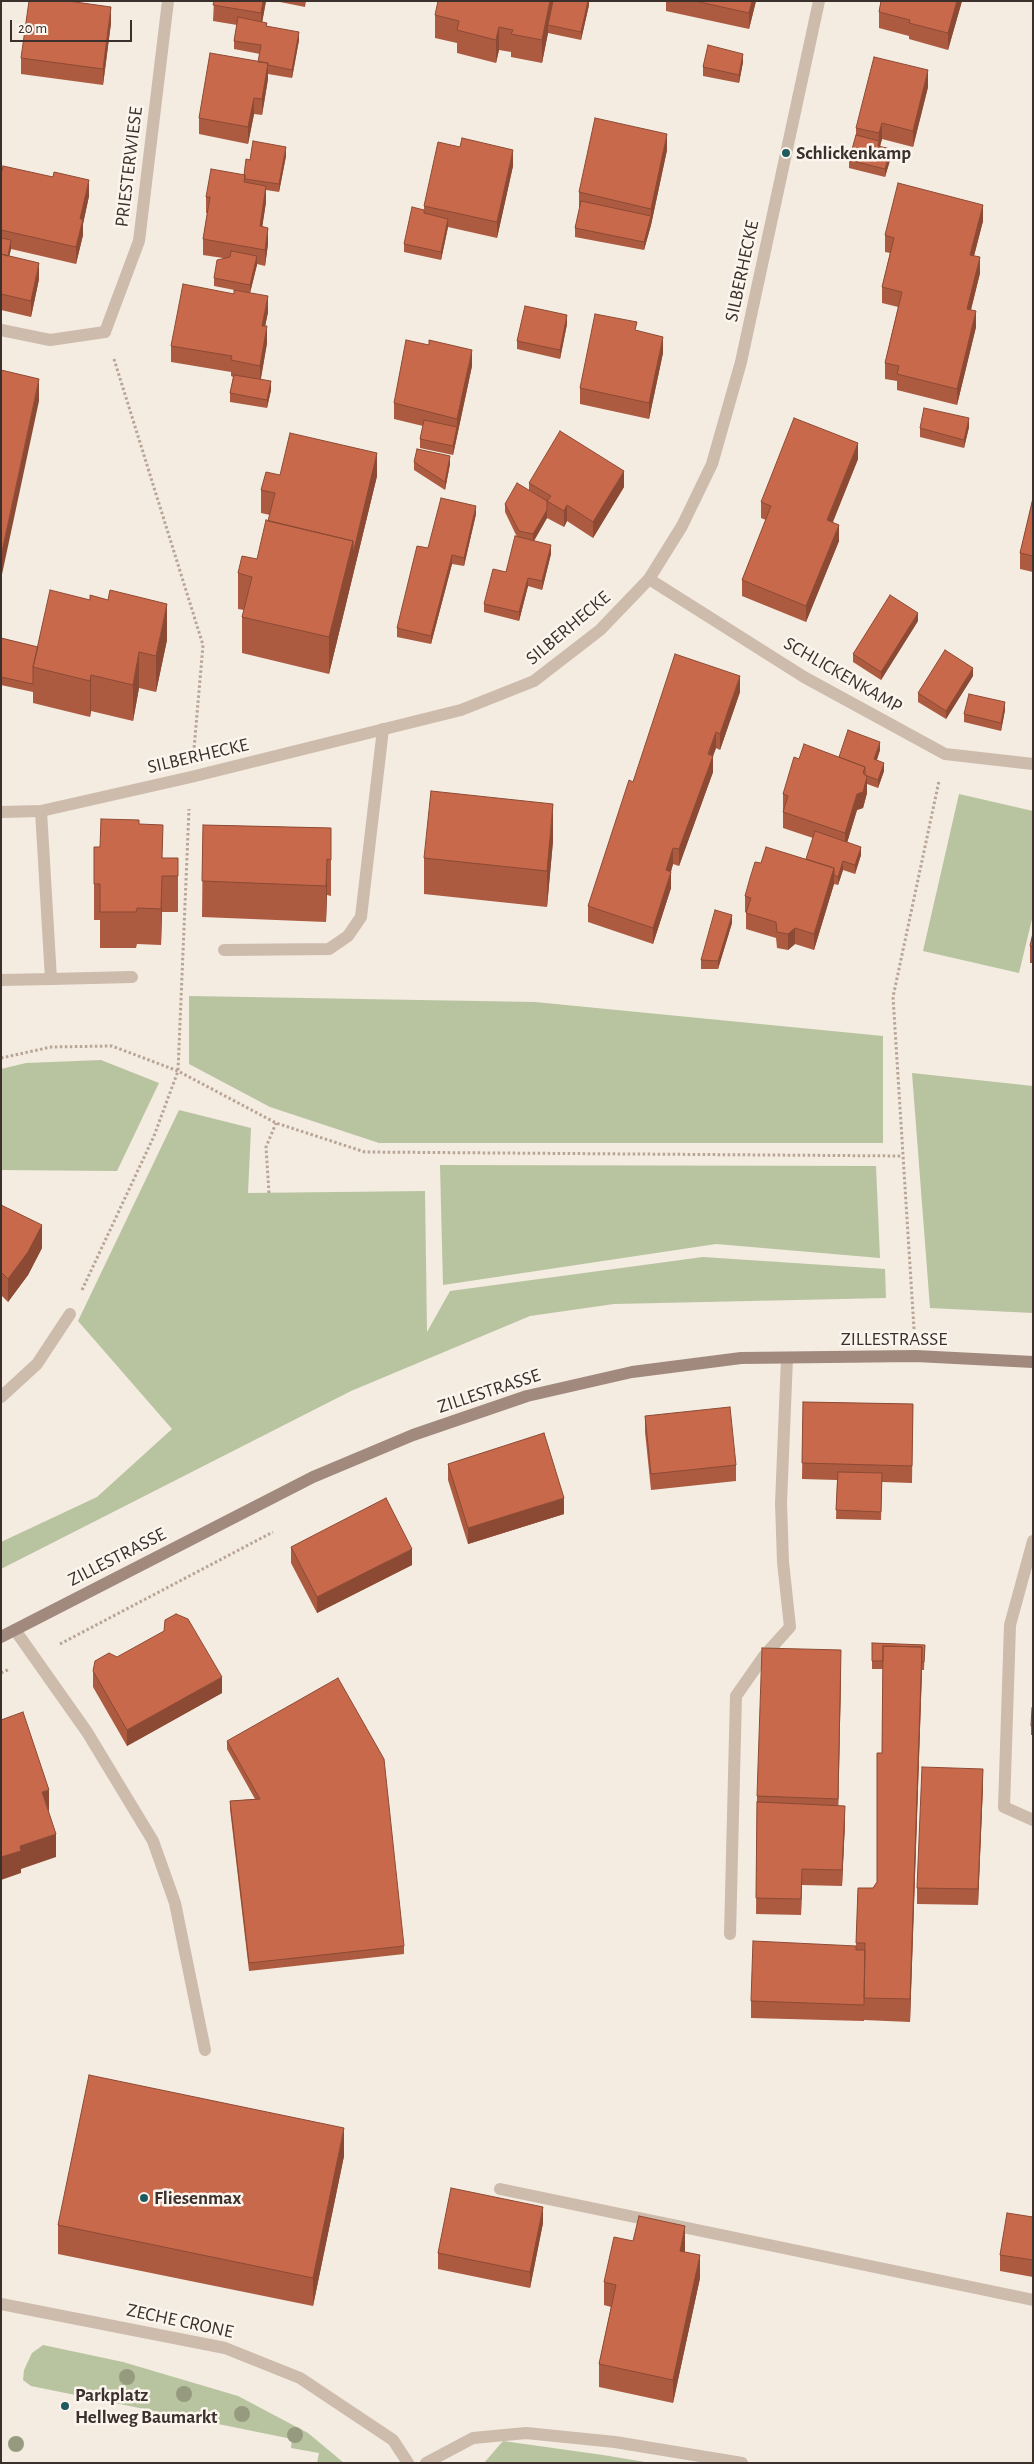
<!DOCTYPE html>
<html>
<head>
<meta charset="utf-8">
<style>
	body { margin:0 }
	#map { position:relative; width:1034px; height:2464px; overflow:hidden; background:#f4ebe1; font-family:"Alegreya Sans",sans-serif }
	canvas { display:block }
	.frame { position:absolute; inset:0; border:2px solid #3b302b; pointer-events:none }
	.scale { position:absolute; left:10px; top:20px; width:122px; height:22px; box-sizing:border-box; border:2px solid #3b302b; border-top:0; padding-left:6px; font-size:15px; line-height:18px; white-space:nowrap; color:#3b302b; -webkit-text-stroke:4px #fbf5ee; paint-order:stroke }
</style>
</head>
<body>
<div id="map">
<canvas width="1034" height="2464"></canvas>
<div class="frame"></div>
<div class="scale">20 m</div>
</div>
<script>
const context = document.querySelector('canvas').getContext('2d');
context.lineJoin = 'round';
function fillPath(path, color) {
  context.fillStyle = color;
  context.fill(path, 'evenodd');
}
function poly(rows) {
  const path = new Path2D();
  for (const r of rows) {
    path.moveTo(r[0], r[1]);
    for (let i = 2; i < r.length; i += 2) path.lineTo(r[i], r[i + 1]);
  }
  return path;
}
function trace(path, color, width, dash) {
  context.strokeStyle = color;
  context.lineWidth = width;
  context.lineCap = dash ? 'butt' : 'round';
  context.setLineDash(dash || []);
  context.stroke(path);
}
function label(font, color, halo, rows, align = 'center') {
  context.font = font + ' "Alegreya Sans",sans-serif';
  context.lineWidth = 5;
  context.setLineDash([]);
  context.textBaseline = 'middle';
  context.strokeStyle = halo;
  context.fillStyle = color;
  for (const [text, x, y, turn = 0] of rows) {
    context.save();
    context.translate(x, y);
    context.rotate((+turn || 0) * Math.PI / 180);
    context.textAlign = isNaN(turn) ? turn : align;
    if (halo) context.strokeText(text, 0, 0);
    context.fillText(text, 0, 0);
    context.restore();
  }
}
fillPath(poly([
	[959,794,1033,811,1033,915,1019,973,923,951],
	[189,996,535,1002,883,1036,883,1143,379,1143,270,1107,189,1064],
	[101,1060,159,1083,117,1171,1,1170,1,1069,26,1063],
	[912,1073,1033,1086,1033,1313,930,1308],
	[179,1110,251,1128,248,1193,425,1191,427,1332,450,1291,703,1257,885,1269,886,1298,614,1304,530,1316,351,1391,1,1569,1,1542,97,1497,172,1429,78,1321],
	[440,1165,876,1166,880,1258,716,1244,443,1285],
	[43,2345,123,2362,238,2396,308,2433,344,2463,317,2463,319,2453,291,2448,292,2439,31,2386,23,2380,24,2370,32,2353],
	[503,2441,603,2455,651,2463,484,2463]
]), '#b8c4a0');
trace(poly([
	[114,359,203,645,194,749],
	[1,1058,51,1047,112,1046,178,1071,276,1123,365,1152,902,1156],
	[269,1193,266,1147,276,1123],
	[82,1290,154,1136,178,1071,189,809],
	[914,1329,893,997,939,781],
	[60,1644,273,1532],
	[1,1673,10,1669]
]), '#b9a596', 3, [2.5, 2.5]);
trace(poly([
	[1,330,50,340,105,332],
	[224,950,329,949,348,936,361,917,383,729],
	[51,979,132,977],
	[1,980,51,979,41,811],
	[1033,1541,1010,1625,1004,1807,1033,1820],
	[15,1630,87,1732,153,1841,175,1903,205,2050],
	[730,1934,736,1696,764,1656,790,1627,783,1562,781,1503,787,1358],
	[500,2189,1033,2300],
	[426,2463,473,2438,526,2433,615,2442,742,2463]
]), '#cdbbac', 12);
trace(poly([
	[105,332,139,241,168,1],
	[649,579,804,677,945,754,1033,764],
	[1,812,41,811,191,777,461,710,534,681,600,630,649,579,682,526,712,464,741,362,819,1],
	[1,1397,37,1364,70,1314],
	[1,2304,225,2348,300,2378,393,2440,408,2463]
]), '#cdbbac', 12);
trace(poly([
	[1,1637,313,1477,413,1435,527,1396,632,1372,741,1358,916,1356,1033,1362]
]), '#a18a7d', 12);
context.fillStyle = '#969b7f';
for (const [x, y] of [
	[127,2377],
	[184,2394],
	[242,2414],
	[295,2435],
	[16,2444]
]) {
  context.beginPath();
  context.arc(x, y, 8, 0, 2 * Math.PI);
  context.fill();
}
fillPath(poly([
	[214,1,266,1,262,22,267,26,299,40,292,78,268,74,268,79,262,115,254,114,248,144,199,134,199,118,258,62,260,54,234,49,234,41,237,25,213,21],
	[275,1,306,1,305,7],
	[589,1,589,5,581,40,548,33,542,63,511,57,511,52,499,50,496,63,457,53,457,43,435,38,435,15],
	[666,1,756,1,749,29,666,11],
	[881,1,962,1,948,50,909,39,909,36,879,28,879,12],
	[111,23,103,85,21,74,21,58],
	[743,62,739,83,703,76,703,67],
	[928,87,913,147,882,139,880,146,891,157,885,177,849,168,849,160,856,135,856,128],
	[667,150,651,225,644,250,575,237,575,228,580,208,579,208,579,192],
	[286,156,279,192,266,190,266,202,262,227,268,244,265,266,257,264,250,293,214,286,214,278,223,258,203,255,203,239,207,213,206,213,206,197,244,175,250,160],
	[513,166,497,238,448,227,441,260,404,252,404,244,424,210,424,206],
	[1,174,89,196,83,224,83,235,76,264,11,249,9,256,39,279,31,317,1,310],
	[983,221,974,256,980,273,971,310,976,327,957,405,897,390,897,381,885,379,885,363,898,307,882,303,882,287,890,253,885,252,885,235],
	[268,312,265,326,267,343,261,379,271,390,267,408,230,402,230,393,233,377,231,376,231,372,171,362,171,346],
	[567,324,560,359,517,349,517,341],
	[663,353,649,419,580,404,580,388],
	[472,366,453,455,420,448,420,439,423,426,394,419,394,403],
	[969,427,964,448,920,437,920,428],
	[858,459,833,522,839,541,806,622,742,596,742,580,766,520,761,518,761,502],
	[414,462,450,464,445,490,414,470],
	[280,475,377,476,329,674,242,653,242,617,244,610,238,609,238,573,257,559,268,521,270,515,261,513,261,490],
	[529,483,624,487,593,538,567,521,564,527,547,518,534,541,551,554,542,590,528,586,519,621,484,612,484,604,506,572,517,537,505,512,505,504,529,491],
	[1033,498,1033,572,1020,569,1020,553],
	[476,514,464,566,452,564,431,644,397,637,397,628,428,548],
	[918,621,881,680,853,662,853,654],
	[1,638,38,647,167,640,156,692,139,688,133,721,91,711,90,717,33,703,33,692,1,685],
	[973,676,946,719,918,702,918,693],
	[740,692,720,750,716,748,713,756,713,772,679,866,673,864,671,872,671,888,653,944,588,922,588,906,633,782],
	[1005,710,1001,731,964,722,964,714],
	[880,750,877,760,884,771,878,788,867,784,867,793,863,808,857,810,847,842,861,855,855,874,843,870,838,885,834,884,814,950,795,944,788,950,777,948,776,938,746,929,746,912,745,912,745,896,761,863,806,859,813,838,783,828,783,794,799,759,839,757],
	[139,824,163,858,178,858,178,912,162,912,161,945,137,944,136,948,100,948,100,920,94,920,94,884,100,847],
	[203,825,331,828,331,896,327,895,326,922,202,917],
	[553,841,547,907,424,894,424,858],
	[732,923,718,969,701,969,701,960],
	[1033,933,1033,963,1030,963,1030,946],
	[1,1205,42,1248,28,1275,8,1302,2,1296],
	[803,1402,913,1404,912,1483,882,1482,881,1520,836,1519,837,1480,802,1479],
	[645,1416,736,1465,736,1481,651,1490,645,1432],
	[448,1464,564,1514,468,1544,448,1480],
	[291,1547,412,1565,317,1613,291,1563],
	[872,1643,925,1645,924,1670,922,1670,910,2022,864,2020,864,2021,751,2018,751,2001,856,1946,858,1888,873,1888,877,1882,882,1753,883,1669,872,1669],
	[117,1657,222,1693,127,1746,93,1687,93,1671],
	[841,1673,838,1806,845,1822,842,1886,802,1885,801,1915,756,1914,757,1796],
	[1033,1708,1033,1735,1031,1735,1031,1726],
	[227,1741,404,1946,404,1954,249,1971,230,1809,230,1801,255,1799,227,1749],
	[983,1785,978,1905,917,1904,917,1888],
	[344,2156,313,2306,58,2254,58,2225],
	[1033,2217,1033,2277,1000,2271,1000,2255],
	[543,2223,530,2288,438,2269,438,2253],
	[633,2241,685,2249,685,2252,700,2278,673,2403,599,2387,599,2364,611,2307,604,2305,604,2282]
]), '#ac5a40');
fillPath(poly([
	[263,1,266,1,261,29,261,13],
	[550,1,554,1,548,25,548,33,542,63,542,40],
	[588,1,589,1,589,5,581,40,581,32],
	[752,1,756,1,749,29,749,13],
	[957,1,962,1,948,50,948,33],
	[111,7,111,23,103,85,103,69],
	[499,27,499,50,496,63,496,40],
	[299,32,299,40,292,78,292,70],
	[743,54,743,62,739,83,739,75],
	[268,63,268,79,262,115,262,99],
	[928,70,928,87,913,147,913,131],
	[254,98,254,114,248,144,248,127],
	[882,123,882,139,878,154,879,133],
	[667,134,667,150,651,225,644,250,644,242,651,216,651,209],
	[286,147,286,156,279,192,279,184],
	[891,149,891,157,885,177,885,169],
	[513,150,513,166,497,238,497,222],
	[89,180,89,196,83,224,83,235,76,264,76,247,80,219],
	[266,186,266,202,260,242,260,226],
	[983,205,983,221,970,271,970,255],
	[448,219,448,227,441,260,441,252],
	[268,228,268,244,265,266,265,250],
	[11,240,11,249,6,271,6,263],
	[257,256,257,265,250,293,250,285],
	[980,257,980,273,967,325,967,309],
	[39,263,39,279,31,317,31,301],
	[268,296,268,312,262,342,262,326],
	[976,311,976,327,957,405,957,389],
	[567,315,567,324,560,359,560,350],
	[267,326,267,343,260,382,260,366],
	[663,337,663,353,649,419,649,403],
	[472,350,472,366,453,455,453,446,457,427,457,419],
	[39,379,39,401,1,579,1,556],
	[271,381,271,390,267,408,267,400],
	[969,418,969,427,964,448,964,440],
	[858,443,858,459,827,536,827,520],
	[377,453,377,476,329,674,329,637,353,541],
	[450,456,450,464,445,490,445,482],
	[624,471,624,487,593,538,593,522],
	[567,505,567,521,564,527,564,511],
	[476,506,476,514,464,566,464,558],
	[547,510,547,518,533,542,533,534],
	[839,525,839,541,806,622,806,606],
	[551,545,551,554,542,590,542,581],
	[452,555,452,564,431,644,431,636],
	[528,578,528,586,519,621,519,612],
	[167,604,167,640,156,692,156,656],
	[918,613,918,621,881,680,881,672],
	[139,652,139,688,133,721,133,685],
	[973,668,973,676,946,719,946,711],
	[91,675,91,711,90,717,90,681],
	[740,676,740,692,720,750,720,734],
	[1005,702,1005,710,1001,731,1001,723],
	[716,732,716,748,713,756,713,772,679,866,679,849],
	[880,742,880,750,874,767,874,759],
	[884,763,884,771,878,788,878,780],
	[867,777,867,793,863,808,857,810,845,850,845,833,857,794],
	[553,804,553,841,547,907,547,871],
	[861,847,861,855,855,874,855,865],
	[673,848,673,864,666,887,666,870],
	[327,859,327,895,326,922,326,886],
	[843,861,843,870,838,885,838,877],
	[834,868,834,884,814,950,814,934],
	[671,872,671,888,653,944,653,928],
	[162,876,162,912,161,945,161,909],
	[732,915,732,923,718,969,718,961],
	[795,928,795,944,788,950,788,934],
	[42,1225,42,1248,28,1275,8,1302,8,1279],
	[2,1273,2,1296,1,1297,1,1274],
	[564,1498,564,1514,468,1544,468,1528],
	[412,1549,412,1565,317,1613,317,1597],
	[922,1647,922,1670,910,2022,910,1999],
	[841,1650,841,1673,838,1822,838,1799],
	[222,1677,222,1693,127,1746,127,1730],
	[983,1769,983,1785,978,1905,978,1889],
	[49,1790,49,1813,42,1792],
	[845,1806,845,1822,842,1886,842,1870],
	[56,1834,56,1857,21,1869,21,1873,1,1880,1,1857,20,1846],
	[802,1869,802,1885,801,1915,801,1899],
	[344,2128,344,2156,313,2306,313,2278],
	[543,2207,543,2223,530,2288,530,2272],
	[685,2226,685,2249,680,2274,680,2251],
	[700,2255,700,2278,673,2403,673,2380]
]), '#8c4a34');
const building = poly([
	[29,1,68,1,111,7,103,69,21,58,29,1],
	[214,1,263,1,261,13,213,5,214,1],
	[438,1,550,1,542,40,511,34,513,30,499,27,496,40,457,30,459,21,435,15,438,1],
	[553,1,588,1,581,32,548,25,553,1],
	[695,1,752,1,749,13,695,1],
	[881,1,957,1,948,33,909,23,910,20,879,12,881,1],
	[238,17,267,23,266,26,299,32,292,70,268,65,268,63,258,62,261,45,234,41,238,17],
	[708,45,743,54,739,75,703,67,708,45],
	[210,53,268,63,262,99,254,98,248,127,199,118,210,53],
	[874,57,928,70,913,131,882,123,879,133,856,128,874,57],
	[595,118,667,134,651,209,579,192,595,118],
	[856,135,879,141,878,146,891,149,885,169,849,160,856,135],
	[462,138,513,150,497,222,424,206,438,142,460,147,462,138],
	[253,141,286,147,279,184,245,179,245,175,244,175,246,159,250,160,253,141],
	[3,166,53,177,54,172,89,180,80,219,83,219,76,247,1,230,1,174,3,166],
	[211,169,245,175,244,182,266,186,260,226,268,228,265,250,203,239,210,197,206,197,211,169],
	[898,183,983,205,970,255,980,257,967,309,976,311,957,389,897,374,899,366,885,363,902,292,882,287,894,238,885,235,898,183],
	[581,201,651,216,644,242,575,228,581,201],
	[412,207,424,210,424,213,448,219,441,252,404,244,412,207],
	[1,238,11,240,8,256,1,254,1,238],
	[231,251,257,256,250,285,214,278,217,260,230,257,231,251],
	[1,254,39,263,31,301,1,294,1,254],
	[183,284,234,294,234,290,268,296,262,326,267,326,260,366,231,360,232,356,171,346,183,284],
	[525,306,567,315,560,350,517,341,525,306],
	[595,314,637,322,635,330,663,337,649,403,580,388,595,314],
	[406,340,429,345,429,340,472,350,457,419,394,403,406,340],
	[1,370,39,379,1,556,1,370],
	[234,375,271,381,267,400,230,393,234,375],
	[924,408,969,418,964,440,920,428,924,408],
	[794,418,858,443,827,520,839,525,806,606,742,580,771,506,761,502,794,418],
	[424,420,457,427,453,446,420,439,424,420],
	[560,431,624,471,593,522,567,505,564,511,547,501,551,496,529,483,560,431],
	[290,433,377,453,353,554,353,541,268,521,275,493,261,490,266,472,280,475,290,433],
	[417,449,450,456,445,482,414,462,417,449],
	[517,483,547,501,547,510,533,534,519,531,505,504,517,483],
	[441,498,476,506,464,558,452,555,431,636,397,628,417,546,428,548,441,498],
	[1033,498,1033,556,1020,553,1033,498],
	[266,520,353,541,329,637,242,617,252,577,238,573,242,556,257,559,266,520],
	[515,536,551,545,542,581,528,578,519,612,484,604,493,569,506,572,515,536],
	[50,590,90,600,90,595,108,600,110,590,167,604,156,656,139,652,133,685,91,675,90,681,33,667,50,590],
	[890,595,918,613,881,672,853,654,890,595],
	[1,638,38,647,33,667,33,684,1,677,1,638],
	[945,650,973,668,946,711,918,693,945,650],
	[675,654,740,676,720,734,716,732,708,754,713,756,679,849,673,848,666,870,671,872,653,928,588,906,629,780,633,782,675,654],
	[969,694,1005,702,1001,723,964,714,969,694],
	[848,730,880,742,874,759,884,763,878,780,865,775,865,767,839,757,848,730],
	[804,744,865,767,863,773,867,777,863,792,857,794,845,833,783,812,788,796,783,794,794,757,799,759,804,744],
	[431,791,553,804,547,871,424,858,431,791],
	[101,819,139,820,139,824,163,825,162,858,178,858,178,876,162,876,161,909,137,908,136,912,100,912,100,884,94,884,94,847,100,847,101,819],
	[203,825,331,828,331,860,327,859,326,886,202,881,203,825],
	[815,831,861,847,855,865,843,861,838,877,834,875,834,868,806,859,815,831],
	[766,847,834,868,814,934,795,928,788,934,777,932,776,922,746,913,751,898,745,896,750,878,755,862,761,863,766,847],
	[715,910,732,915,718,961,701,960,715,910],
	[1033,933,1033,947,1030,946,1033,933],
	[1,1205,42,1225,28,1252,8,1279,2,1273,1,1274,1,1205],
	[803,1402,913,1404,912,1466,802,1463,803,1402],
	[730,1407,736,1465,651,1474,645,1416,730,1407],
	[544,1433,564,1498,468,1528,448,1464,544,1433],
	[838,1472,882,1473,881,1512,836,1510,838,1472],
	[386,1498,412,1549,317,1597,291,1547,386,1498],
	[176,1614,188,1619,222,1677,127,1730,93,1671,95,1661,109,1653,117,1657,164,1631,165,1620,176,1614],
	[872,1643,925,1645,924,1662,922,1662,922,1647,883,1646,883,1661,872,1661,872,1643],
	[883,1646,922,1647,910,1999,864,1998,865,1943,856,1943,858,1888,873,1888,877,1882,877,1753,882,1753,883,1646],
	[762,1648,841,1650,838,1799,757,1796,762,1648],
	[338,1678,384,1759,404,1946,249,1963,230,1801,260,1799,227,1741,338,1678],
	[1032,1708,1033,1708,1033,1727,1031,1726,1032,1708],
	[23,1712,49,1790,42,1792,56,1834,20,1846,21,1851,1,1857,1,1720,23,1712],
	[922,1767,983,1769,978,1889,917,1888,922,1767],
	[757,1802,845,1806,842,1870,802,1869,801,1899,756,1898,757,1802],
	[753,1941,856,1946,856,1950,865,1950,864,2005,751,2001,753,1941],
	[89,2075,344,2128,313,2278,58,2225,89,2075],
	[451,2188,543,2207,530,2272,438,2253,451,2188],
	[1007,2213,1033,2217,1033,2260,1000,2255,1007,2213],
	[639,2216,685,2226,680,2251,700,2255,673,2380,599,2364,616,2285,604,2282,614,2237,633,2241,639,2216]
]);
fillPath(building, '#c8694b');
trace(building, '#8c4a34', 1);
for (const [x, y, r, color] of [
	[786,153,5,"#1f5a5e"],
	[144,2198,5,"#1f5a5e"],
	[65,2406,5,"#1f5a5e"]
]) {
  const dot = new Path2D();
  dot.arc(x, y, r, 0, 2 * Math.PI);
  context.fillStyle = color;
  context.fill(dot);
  trace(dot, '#fbf5ee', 2);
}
label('bold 19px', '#3b302b', '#fbf5ee', [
	["Schlickenkamp",796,153],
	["Fliesenmax",154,2198],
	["Parkplatz",75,2395],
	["Hellweg Baumarkt",75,2417]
], 'left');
label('19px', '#3b302b', '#fbf5ee', [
	["PRIESTERWIESE",129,167,-83],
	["SILBERHECKE",742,271,-78],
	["SILBERHECKE",568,628,-40],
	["SCHLICKENKAMP",843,675,30],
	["SILBERHECKE",198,756,-13],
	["ZILLESTRASSE",894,1339],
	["ZILLESTRASSE",489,1391,-18],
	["ZILLESTRASSE",117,1557,-27],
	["ZECHE CRONE",180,2321,12]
]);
</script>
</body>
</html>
